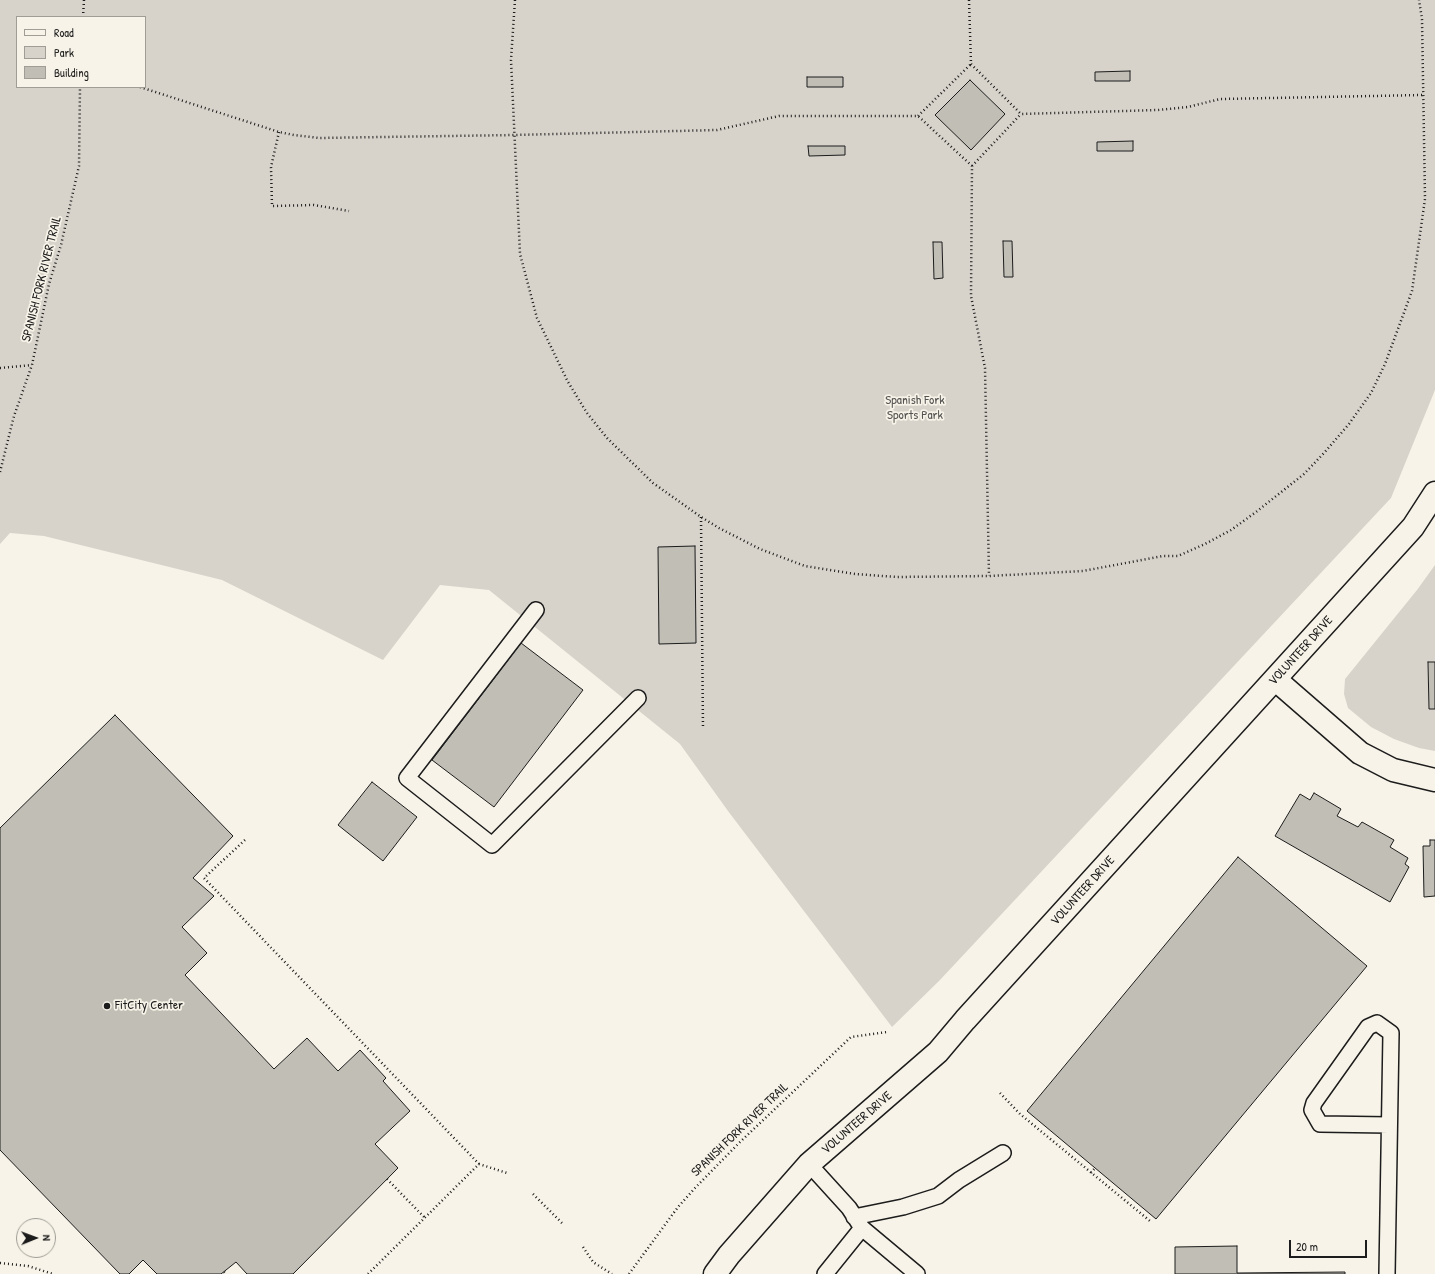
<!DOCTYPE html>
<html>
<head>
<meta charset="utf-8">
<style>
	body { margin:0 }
	#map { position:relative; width:1435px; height:1274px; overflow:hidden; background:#f7f3e8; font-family:"Patrick Hand",sans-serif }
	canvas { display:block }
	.legend { position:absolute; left:16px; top:16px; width:130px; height:72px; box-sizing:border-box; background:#f7f3e8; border:1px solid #9f9d96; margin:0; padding:5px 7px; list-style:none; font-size:12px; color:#1c1c1c }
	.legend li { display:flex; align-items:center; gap:8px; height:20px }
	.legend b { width:20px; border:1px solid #9f9d96 }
	.north { position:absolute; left:16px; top:1218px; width:40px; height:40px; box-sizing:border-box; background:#f7f3e8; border:1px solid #9f9d96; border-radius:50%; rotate:89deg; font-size:11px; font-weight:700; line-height:16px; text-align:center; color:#1c1c1c }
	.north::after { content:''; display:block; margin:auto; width:14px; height:18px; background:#1c1c1c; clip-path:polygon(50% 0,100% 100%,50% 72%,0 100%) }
	.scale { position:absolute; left:1289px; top:1240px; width:78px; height:18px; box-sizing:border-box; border:2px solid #1c1c1c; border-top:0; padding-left:5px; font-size:12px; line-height:14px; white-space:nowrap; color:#1c1c1c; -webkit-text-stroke:3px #f7f3e8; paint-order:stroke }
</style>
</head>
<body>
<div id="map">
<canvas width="1435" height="1274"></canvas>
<ul class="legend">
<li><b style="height:5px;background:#f7f3e8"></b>Road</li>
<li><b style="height:11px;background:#d7d3cb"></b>Park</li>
<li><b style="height:11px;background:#c0beb5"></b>Building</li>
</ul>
<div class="north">N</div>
<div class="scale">20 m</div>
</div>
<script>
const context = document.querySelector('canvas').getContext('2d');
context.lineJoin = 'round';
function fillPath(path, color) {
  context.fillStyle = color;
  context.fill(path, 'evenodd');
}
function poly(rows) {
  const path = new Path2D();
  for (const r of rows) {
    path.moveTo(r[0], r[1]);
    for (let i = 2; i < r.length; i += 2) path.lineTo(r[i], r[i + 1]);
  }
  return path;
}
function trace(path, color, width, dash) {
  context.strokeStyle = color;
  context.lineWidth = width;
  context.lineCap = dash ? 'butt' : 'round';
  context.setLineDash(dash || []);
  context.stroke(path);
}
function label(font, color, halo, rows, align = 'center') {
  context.font = font + ' "Patrick Hand",sans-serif';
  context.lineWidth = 3.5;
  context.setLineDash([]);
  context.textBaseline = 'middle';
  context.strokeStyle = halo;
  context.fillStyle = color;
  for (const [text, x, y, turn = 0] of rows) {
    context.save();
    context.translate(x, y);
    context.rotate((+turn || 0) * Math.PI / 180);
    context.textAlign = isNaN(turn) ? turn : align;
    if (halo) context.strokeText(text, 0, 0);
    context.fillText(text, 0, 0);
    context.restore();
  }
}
fillPath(poly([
	[0,0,1435,0,1435,390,1391,498,939,981,892,1027,728,811,680,744,489,590,440,585,383,660,222,580,44,536,10,533,0,544],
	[17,17,145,17,145,87,17,87],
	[1435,565,1435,662,1428,662,1429,709,1435,709,1435,751,1419,748,1394,739,1371,727,1348,708,1344,694,1345,679,1417,590]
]), '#d7d3cb');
const building = poly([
	[1130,71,1130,81,1095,81,1095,72,1130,71],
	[807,77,843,77,843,87,807,87,807,77],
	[970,80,1005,114,971,150,935,115,970,80],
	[1133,141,1133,151,1097,151,1097,142,1133,141],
	[808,146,845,146,845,155,809,156,808,146],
	[1003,241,1012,241,1013,277,1004,277,1003,241],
	[933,242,942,242,943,278,934,279,933,242],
	[695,546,696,643,659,644,658,547,695,546],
	[521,643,583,690,494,807,432,760,521,643],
	[1428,662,1435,662,1435,709,1429,709,1428,662],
	[115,715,233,836,193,878,214,896,182,927,207,953,185,975,274,1069,307,1038,338,1071,360,1050,386,1078,383,1081,410,1111,375,1144,398,1168,293,1274,247,1274,236,1262,221,1274,157,1274,143,1260,129,1274,120,1274,0,1150,0,828,115,715],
	[372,782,417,817,383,861,338,825,372,782],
	[1314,793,1341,809,1337,816,1358,827,1362,822,1394,840,1390,847,1408,858,1405,864,1409,867,1390,902,1275,836,1300,794,1310,800,1314,793],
	[1430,840,1435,840,1435,896,1424,897,1423,846,1430,846,1430,840],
	[1238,857,1367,966,1156,1219,1027,1111,1238,857],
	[1237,1246,1237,1273,1345,1272,1345,1274,1175,1274,1175,1247,1237,1246]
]);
fillPath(building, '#c0beb5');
trace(building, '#1c1c1c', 1);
const lane = poly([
	[536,610,407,778,492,845,638,698],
	[809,1164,849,1208,862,1228,917,1274],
	[854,1217,903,1207,938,1196,959,1180,1003,1153],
	[825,1274,862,1228],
	[1387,1274,1391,1033,1377,1023,1368,1027,1314,1103,1312,1110,1320,1124,1389,1125]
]);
const street = poly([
	[1276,680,1360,753,1393,770,1435,780]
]);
const secondary = poly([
	[715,1274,729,1255,809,1164,938,1052,965,1020,1413,527,1435,493]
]);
trace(lane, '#1c1c1c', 18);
trace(street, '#1c1c1c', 25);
trace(secondary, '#1c1c1c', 25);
trace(poly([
	[515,0,511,60,520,254,537,318,568,382,587,413,607,438,653,483,701,517,719,528,760,549,805,566,855,574,897,577,989,576,1083,571,1163,556,1178,556,1205,544,1231,530,1256,512,1304,474,1324,453,1349,424,1371,393,1385,364,1412,291,1425,199,1422,19,1419,0],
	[969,0,971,64,1021,114,1158,110,1188,107,1220,99,1423,95],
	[83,17,84,0],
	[140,87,279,132,294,135,319,138,514,135,717,130,779,116,918,116,972,166,971,296,985,368,989,576],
	[918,116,971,64],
	[279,132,271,167,272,206,314,205,349,211],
	[972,166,1021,114],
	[0,368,32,365],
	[0,472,14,416,32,365,49,284,61,245,79,166,80,87],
	[701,517,703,729],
	[245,840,204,878,479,1164],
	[1000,1093,1020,1114,1150,1221],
	[1091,1173,1095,1168],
	[387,1179,425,1218],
	[533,1194,563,1224],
	[583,1247,593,1262,612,1274],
	[0,1263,28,1266,53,1274],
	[224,1272,226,1274],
	[368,1274,479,1164,507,1173],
	[629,1274,678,1207,695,1188,740,1142,851,1037,887,1032]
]), '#1c1c1c', 2.5, [1, 3]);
trace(lane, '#f7f3e8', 15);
trace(street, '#f7f3e8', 22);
trace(secondary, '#f7f3e8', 22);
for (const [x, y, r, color] of [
	[107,1006,4,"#1c1c1c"]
]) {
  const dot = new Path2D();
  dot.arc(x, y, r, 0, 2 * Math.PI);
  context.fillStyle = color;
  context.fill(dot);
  trace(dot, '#f7f3e8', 1.5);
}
label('13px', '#1c1c1c', '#f7f3e8', [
	["SPANISH FORK RIVER TRAIL",42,279,-76],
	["VOLUNTEER DRIVE",1301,651,-48],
	["VOLUNTEER DRIVE",1083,891,-48],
	["VOLUNTEER DRIVE",857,1123,-41],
	["SPANISH FORK RIVER TRAIL",740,1130,-44]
]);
label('13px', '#545351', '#f7f3e8', [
	["Spanish Fork",915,401],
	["Sports Park",915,416]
]);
label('13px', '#1c1c1c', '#f7f3e8', [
	["FitCity Center",115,1006]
], 'left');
</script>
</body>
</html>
